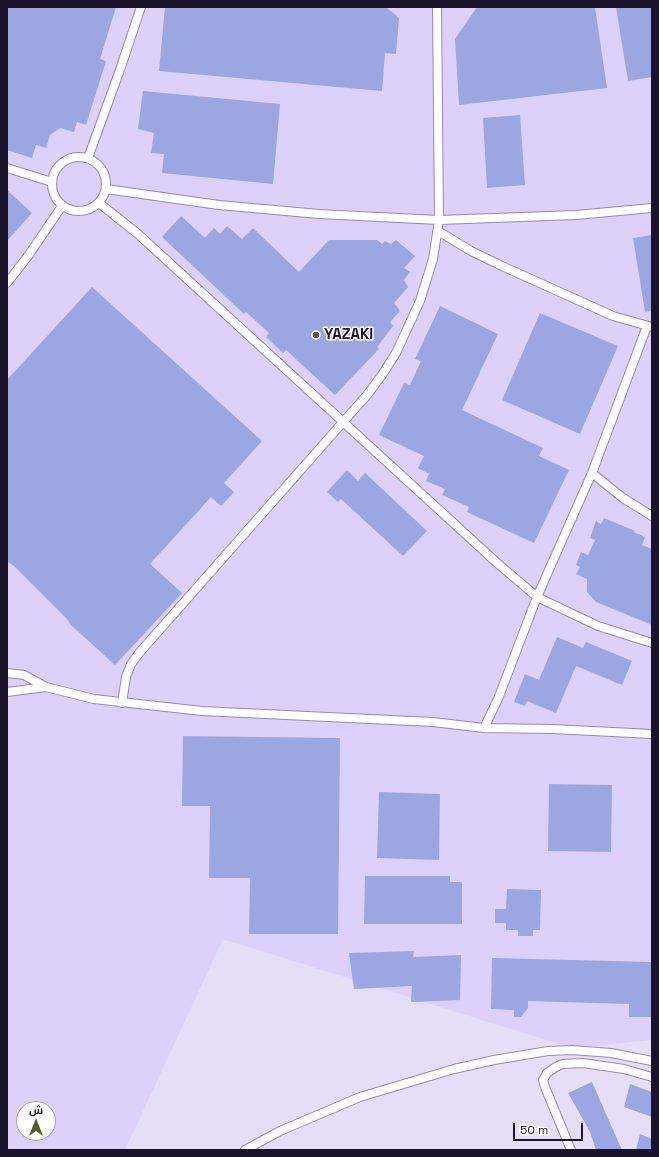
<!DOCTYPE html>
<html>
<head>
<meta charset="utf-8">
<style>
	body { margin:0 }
	#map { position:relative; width:659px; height:1157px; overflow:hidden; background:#e4def8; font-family:"Space Grotesk",Cairo,sans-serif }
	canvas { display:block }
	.frame { position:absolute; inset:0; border:8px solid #1a142a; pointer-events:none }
	.north { position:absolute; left:16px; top:1101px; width:40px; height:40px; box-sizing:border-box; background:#fff; border:1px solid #a3a1aa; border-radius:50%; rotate:0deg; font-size:11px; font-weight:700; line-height:16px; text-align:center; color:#1a142a }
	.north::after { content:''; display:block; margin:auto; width:14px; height:18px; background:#555c2a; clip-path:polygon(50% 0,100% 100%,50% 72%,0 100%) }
	.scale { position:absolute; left:513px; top:1123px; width:70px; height:18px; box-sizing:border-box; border:2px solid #1a142a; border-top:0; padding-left:5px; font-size:12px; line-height:14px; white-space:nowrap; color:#1a142a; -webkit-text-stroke:3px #fff; paint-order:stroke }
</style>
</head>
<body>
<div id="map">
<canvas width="659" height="1157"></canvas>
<div class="frame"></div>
<div class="north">ش</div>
<div class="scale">50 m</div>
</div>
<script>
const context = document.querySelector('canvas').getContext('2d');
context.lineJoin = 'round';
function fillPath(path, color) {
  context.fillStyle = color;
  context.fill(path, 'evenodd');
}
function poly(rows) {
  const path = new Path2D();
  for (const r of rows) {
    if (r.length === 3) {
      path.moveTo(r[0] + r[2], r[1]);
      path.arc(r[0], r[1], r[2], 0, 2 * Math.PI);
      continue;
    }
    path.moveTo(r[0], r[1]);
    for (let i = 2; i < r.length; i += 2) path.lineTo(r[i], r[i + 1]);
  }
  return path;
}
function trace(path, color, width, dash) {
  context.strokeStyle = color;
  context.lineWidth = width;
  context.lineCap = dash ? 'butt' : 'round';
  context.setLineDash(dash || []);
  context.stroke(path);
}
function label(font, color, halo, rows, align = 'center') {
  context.font = font + ' "Space Grotesk",sans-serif';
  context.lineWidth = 3;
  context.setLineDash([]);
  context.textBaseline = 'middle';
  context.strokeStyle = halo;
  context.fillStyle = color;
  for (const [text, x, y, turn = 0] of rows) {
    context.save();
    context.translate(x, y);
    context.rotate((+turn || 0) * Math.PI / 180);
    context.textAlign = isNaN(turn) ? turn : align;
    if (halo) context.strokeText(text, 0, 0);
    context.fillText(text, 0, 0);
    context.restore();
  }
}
fillPath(poly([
	[7,7,652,7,652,1040,572,1048,223,939,125,1150,7,1150],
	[24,1109,48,1109,48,1133,24,1133]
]), '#dbd1fb');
fillPath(poly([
	[7,7,116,7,100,59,106,61,86,125,77,122,74,132,60,128,50,135,46,148,36,145,32,158,7,150],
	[165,7,386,7,399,18,396,54,385,53,382,91,159,71],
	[477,7,595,7,607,88,459,105,455,39],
	[616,7,652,7,652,77,628,81],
	[143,91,280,104,273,184,162,173,164,154,151,153,154,133,138,129],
	[520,115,525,185,487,188,483,118],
	[7,190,32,213,7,241],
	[181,216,205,238,214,228,220,234,227,226,242,239,253,228,299,272,329,240,377,240,382,244,385,241,391,244,396,240,415,256,404,268,410,272,404,280,408,287,394,303,400,311,390,322,393,326,377,347,379,349,335,395,286,350,283,353,266,337,269,333,246,312,244,314,162,237],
	[652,235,652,311,645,312,633,238],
	[92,287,262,441,224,483,234,492,221,506,211,497,150,564,182,593,115,665,71,625,67,619,14,566,7,561,7,380],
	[440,306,498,334,462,410,543,448,539,456,569,470,534,543,467,512,469,507,442,495,445,489,426,481,429,474,418,468,424,456,379,435,404,383,410,385,421,361,415,359],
	[540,313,618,346,580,434,502,400],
	[347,470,358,481,365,473,427,531,403,556,341,499,338,502,327,492],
	[604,518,635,531,634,532,645,537,642,545,652,549,652,625,596,602,587,592,587,579,576,574,580,567,576,565,581,552,588,555,595,540,590,538,596,521,601,524],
	[557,637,583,648,586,642,632,661,622,685,576,666,556,713,527,701,525,706,514,702,525,674,539,680],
	[183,736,340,738,338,934,249,934,250,878,209,878,210,806,182,806],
	[549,784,612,785,611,852,548,851],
	[379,792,440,794,439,860,377,858],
	[365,876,450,876,450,882,462,882,462,924,364,924],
	[507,889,541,890,540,930,533,930,533,936,518,936,518,930,506,930,506,923,495,923,495,909,506,909],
	[414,951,413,957,461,955,460,1000,411,1002,412,986,354,989,349,953],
	[492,958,652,962,652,1017,629,1017,629,1004,528,1001,528,1008,521,1017,514,1017,514,1010,491,1009],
	[592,1082,610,1123,622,1150,596,1150,590,1132,568,1093],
	[630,1084,652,1092,652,1117,624,1107],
	[640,1134,652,1139,652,1150,636,1150]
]), '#9ca7e2');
const minor = poly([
	[79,184,27],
	[88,158,121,67,141,7],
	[7,168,52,182],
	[106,189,219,205,319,214,439,220,576,215,652,208],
	[99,203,138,234,496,562,537,597,598,626,652,643],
	[438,231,471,251,502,266,613,316,652,327],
	[7,283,28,256,62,206],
	[592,473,623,498,652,516],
	[7,673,24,675,46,687,94,699,202,711,433,722,484,728,553,729,652,734],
	[7,692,46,687],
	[122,703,126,677,131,664,140,652,367,395,382,375,396,353,420,301,433,259,439,220,437,7],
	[484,728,498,699,537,597,592,473,647,326],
	[245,1150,280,1131,360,1097,454,1069,494,1060,548,1051,572,1050,611,1053,652,1061],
	[571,1150,545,1087,543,1080,547,1073,556,1067,562,1064,583,1063,624,1069,652,1077]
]);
trace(minor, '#9687c2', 10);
trace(minor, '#fff', 8);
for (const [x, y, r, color] of [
	[316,335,4,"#555c2a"]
]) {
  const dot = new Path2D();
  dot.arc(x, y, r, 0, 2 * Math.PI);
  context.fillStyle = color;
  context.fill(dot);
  trace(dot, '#fff', 1.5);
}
label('bold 15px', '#1a142a', '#fff', [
	["YAZAKI",324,335]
], 'left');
</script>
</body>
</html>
